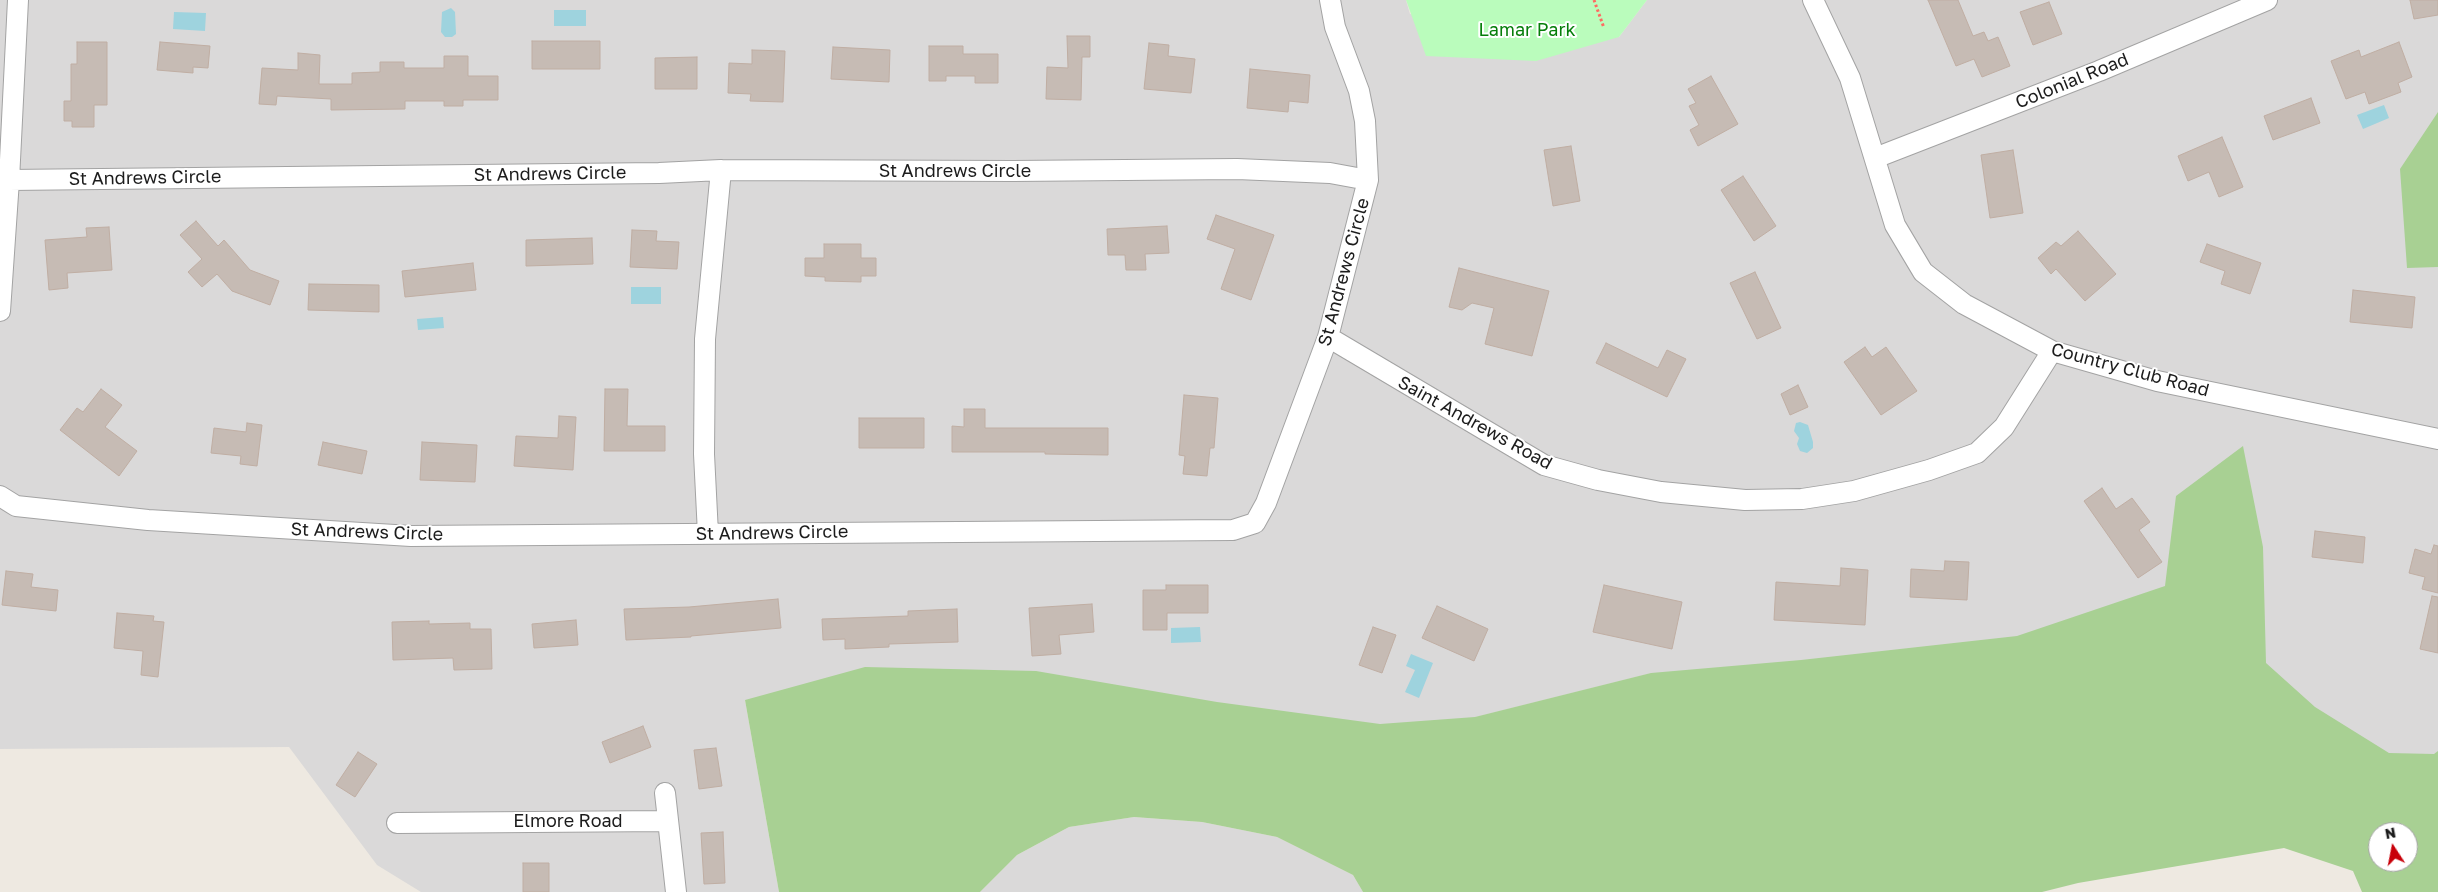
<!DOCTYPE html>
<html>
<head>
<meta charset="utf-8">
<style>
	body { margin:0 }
	#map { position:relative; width:2438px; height:892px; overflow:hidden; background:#eee9e1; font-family:"Golos Text",sans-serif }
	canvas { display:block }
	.north { position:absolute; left:2368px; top:822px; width:50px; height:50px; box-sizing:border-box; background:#fff; border:1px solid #a4a4a4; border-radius:50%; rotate:349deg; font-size:14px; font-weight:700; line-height:20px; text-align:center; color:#1c1c1c }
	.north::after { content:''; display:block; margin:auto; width:18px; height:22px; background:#c80009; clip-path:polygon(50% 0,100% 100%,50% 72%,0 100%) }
</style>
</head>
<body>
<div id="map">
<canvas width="2438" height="892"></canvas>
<div class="north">N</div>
</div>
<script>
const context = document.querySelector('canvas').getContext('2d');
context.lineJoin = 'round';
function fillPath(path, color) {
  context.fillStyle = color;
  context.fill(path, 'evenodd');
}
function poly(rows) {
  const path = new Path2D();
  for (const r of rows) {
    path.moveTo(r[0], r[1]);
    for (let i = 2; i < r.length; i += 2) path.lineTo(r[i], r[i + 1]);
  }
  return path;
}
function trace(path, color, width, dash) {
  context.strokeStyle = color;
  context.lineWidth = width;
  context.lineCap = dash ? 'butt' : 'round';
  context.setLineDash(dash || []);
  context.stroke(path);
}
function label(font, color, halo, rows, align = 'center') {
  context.font = font + ' "Golos Text",sans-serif';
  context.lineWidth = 4;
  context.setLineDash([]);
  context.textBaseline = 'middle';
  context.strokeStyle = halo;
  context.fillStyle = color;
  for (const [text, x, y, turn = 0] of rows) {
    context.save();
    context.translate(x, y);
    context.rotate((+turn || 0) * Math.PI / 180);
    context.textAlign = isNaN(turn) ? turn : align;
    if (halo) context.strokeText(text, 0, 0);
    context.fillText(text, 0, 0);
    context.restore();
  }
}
fillPath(poly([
	[0,0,1406,0,1410,14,1619,37,1647,0,2438,0,2438,771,745,700,779,892,421,892,377,865,289,747,0,749],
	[1134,817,1202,822,1277,837,1353,875,1363,892,980,892,1017,855,1069,827]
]), '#dad9d9');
fillPath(poly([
	[2438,112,2438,267,2407,268,2400,169],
	[2243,446,2263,547,2266,663,2315,707,2389,753,2434,754,2438,751,2438,892,2362,892,2353,871,2284,848,2078,883,2042,892,1363,892,1353,875,1277,837,1202,822,1134,817,1069,827,1017,855,980,892,779,892,745,700,865,667,1036,671,1217,702,1380,724,1475,717,1651,673,1801,660,2017,636,2165,586,2176,496],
	[2378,832,2408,832,2408,862,2378,862]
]), '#a8d093');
fillPath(poly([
	[1406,0,1647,0,1619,37,1536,61,1426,56]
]), '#bafcbc');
fillPath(poly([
	[451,8,455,12,456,34,452,37,445,37,441,32,442,12],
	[554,10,586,10,586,26,554,26],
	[174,12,206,13,205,31,173,29],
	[2384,105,2389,118,2363,129,2357,115],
	[631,287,661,287,661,304,631,304],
	[443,317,444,328,418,330,417,319],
	[1800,422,1808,425,1813,442,1813,448,1807,453,1800,451,1797,444,1799,438,1794,431,1796,423],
	[1200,627,1201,642,1171,643,1171,628],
	[1411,654,1433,663,1419,698,1405,692,1415,670,1406,666]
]), '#9ed3de');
const building = poly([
	[1928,0,1958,0,1973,36,1984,32,1988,41,1998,37,2010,66,1982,77,1974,59,1956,66,1928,0],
	[2410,0,2438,0,2438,15,2414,19,2410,0],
	[2049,2,2062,34,2033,45,2020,12,2049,2],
	[1067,36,1090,36,1090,57,1082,57,1081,100,1046,99,1047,67,1068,68,1067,36],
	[532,41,600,41,600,69,532,69,532,41],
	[77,42,107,42,107,105,94,105,94,127,72,127,72,121,64,121,64,101,71,101,71,64,77,64,77,42],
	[160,42,210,46,208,68,193,67,193,73,157,70,160,42],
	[2399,42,2412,77,2398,83,2401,92,2369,104,2365,92,2346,99,2331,61,2359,50,2361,57,2399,42],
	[1149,43,1169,45,1168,56,1195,59,1191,93,1144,89,1149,43],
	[929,46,963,46,963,54,998,54,998,83,975,83,975,76,946,76,946,81,929,81,929,46],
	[833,47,890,50,889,82,831,79,833,47],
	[752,50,785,51,783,102,750,101,751,94,728,93,729,63,752,64,752,50],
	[298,53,320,55,319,84,352,84,352,73,380,72,380,62,404,62,404,68,444,68,444,56,468,56,468,76,498,76,498,100,463,100,463,106,444,106,444,101,405,101,405,109,331,110,331,99,277,96,276,105,259,104,262,68,298,70,298,53],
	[697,57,697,89,655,89,655,58,697,57],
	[1250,69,1310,75,1308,103,1289,101,1288,112,1247,108,1250,69],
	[1711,76,1738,124,1698,146,1690,130,1699,125,1689,106,1696,103,1688,89,1711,76],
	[2311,98,2320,123,2273,140,2264,116,2311,98],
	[2222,137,2243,187,2219,197,2209,172,2188,181,2178,156,2222,137],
	[1571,146,1580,201,1553,206,1544,150,1571,146],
	[2013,150,2023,213,1990,218,1981,155,2013,150],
	[1743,176,1776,226,1754,241,1721,190,1743,176],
	[1216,215,1274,235,1251,300,1221,289,1235,249,1207,239,1216,215],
	[196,221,218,246,224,240,250,270,279,281,270,305,232,291,217,274,202,287,188,272,202,259,180,235,196,221],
	[1167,226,1169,253,1145,254,1146,270,1126,270,1125,255,1108,255,1107,229,1167,226],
	[109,227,112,270,67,273,68,288,49,290,45,240,87,237,86,228,109,227],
	[632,230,657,231,656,241,679,242,677,269,630,267,632,230],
	[2078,231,2116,274,2085,301,2056,269,2051,274,2038,258,2056,242,2061,246,2078,231],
	[592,238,593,264,526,266,526,240,592,238],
	[824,244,861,244,861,258,876,258,876,276,861,276,861,282,825,281,825,277,805,276,805,258,824,258,824,244],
	[2207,244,2261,263,2250,294,2221,284,2225,271,2200,262,2207,244],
	[473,263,476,290,405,297,402,271,473,263],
	[1459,268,1549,291,1532,356,1485,344,1494,308,1472,303,1462,310,1449,307,1459,268],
	[1755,272,1781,328,1757,339,1730,283,1755,272],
	[309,284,379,285,379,312,308,310,309,284],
	[2353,290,2415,297,2412,328,2350,322,2353,290],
	[1606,343,1658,368,1667,350,1686,359,1667,397,1596,363,1606,343],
	[1865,347,1872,357,1886,347,1917,391,1881,415,1844,362,1865,347],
	[1798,385,1808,407,1790,415,1781,394,1798,385],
	[101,389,122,405,105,427,137,451,119,476,60,430,77,408,83,412,101,389],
	[605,389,628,389,627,426,665,426,665,451,604,451,605,389],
	[1184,395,1218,398,1214,448,1210,448,1207,476,1183,474,1185,456,1179,455,1184,395],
	[964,409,985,409,985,428,1108,428,1108,455,1045,454,1045,452,952,452,952,426,964,427,964,409],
	[559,416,576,417,573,470,514,466,516,436,558,438,559,416],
	[859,418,924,418,924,448,859,448,859,418],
	[247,423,262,425,257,466,240,464,241,456,211,453,214,428,246,432,247,423],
	[323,442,367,451,362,474,318,465,323,442],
	[422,442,477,445,475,482,420,480,422,442],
	[2102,488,2116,509,2132,498,2150,522,2139,530,2162,562,2138,578,2084,501,2102,488],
	[2315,531,2365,537,2363,563,2312,557,2315,531],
	[2434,545,2438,546,2438,593,2422,589,2425,577,2409,573,2415,549,2431,554,2434,545],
	[1945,561,1969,562,1967,600,1910,597,1911,569,1944,571,1945,561],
	[1841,568,1868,570,1865,625,1774,620,1776,582,1840,586,1841,568],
	[6,571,33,574,31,587,58,590,56,611,2,605,6,571],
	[1166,585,1208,585,1208,613,1167,613,1167,630,1143,630,1143,590,1166,590,1166,585],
	[1604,585,1682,602,1672,649,1593,632,1604,585],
	[2432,596,2438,597,2438,653,2420,649,2432,596],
	[778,599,781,628,691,636,691,637,626,640,624,609,689,607,778,599],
	[1092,604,1094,632,1059,635,1061,654,1032,656,1029,608,1092,604],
	[1437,606,1488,629,1474,661,1422,638,1437,606],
	[957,609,958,642,889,644,889,647,845,649,845,639,823,640,822,619,908,616,908,611,957,609],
	[117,613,154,616,153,621,164,622,158,677,141,675,143,651,114,648,117,613],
	[576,620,578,645,534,648,532,624,576,620],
	[429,621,429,624,470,623,470,629,491,629,492,669,454,670,453,658,393,660,392,622,429,621],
	[1373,627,1396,635,1382,673,1359,665,1373,627],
	[643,726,651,747,610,763,602,742,643,726],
	[716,748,722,786,699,789,694,750,716,748],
	[358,752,377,764,355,797,336,785,358,752],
	[723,832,725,883,704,884,701,833,723,832],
	[523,863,549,863,549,892,523,892,523,863]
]);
fillPath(building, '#c6bbb4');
trace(building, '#c0aea3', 1);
const street = poly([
	[1330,0,1335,27,1359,91,1365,121,1368,180],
	[1813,0,1850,78,1895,225,1923,272,1964,304,2052,351,2157,381,2438,439],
	[1875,158,2099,71,2267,0],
	[0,311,9,180,18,0],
	[1328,337,1544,465,1598,480,1661,492,1745,500,1802,499,1854,491,1929,470,1977,453,2004,427,2052,351],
	[0,496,16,506,148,520,411,536,1233,530,1255,523,1266,503,1328,337,1368,180,1330,173,1237,169,1013,171,721,170,659,173,9,180],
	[708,534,704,454,705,339,721,170],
	[665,793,676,892],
	[397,823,667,821]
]);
trace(street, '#a3a3a3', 22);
trace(poly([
	[1594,0,1604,28]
]), '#ff6a61', 3, [2.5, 2.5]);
trace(street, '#fff', 20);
label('18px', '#067e0a', '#fff', [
	["Lamar Park",1527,30]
]);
label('18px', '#1c1c1c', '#fff', [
	["Colonial Road",2072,81,-22],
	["St Andrews Circle",955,171],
	["St Andrews Circle",550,174,-1],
	["St Andrews Circle",145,178,-1],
	["St Andrews Circle",1344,272,-75],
	["Country Club Road",2130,370,15],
	["Saint Andrews Road",1475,423,29],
	["St Andrews Circle",367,532,2],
	["St Andrews Circle",772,533,-1],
	["Elmore Road",568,821]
]);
</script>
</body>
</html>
